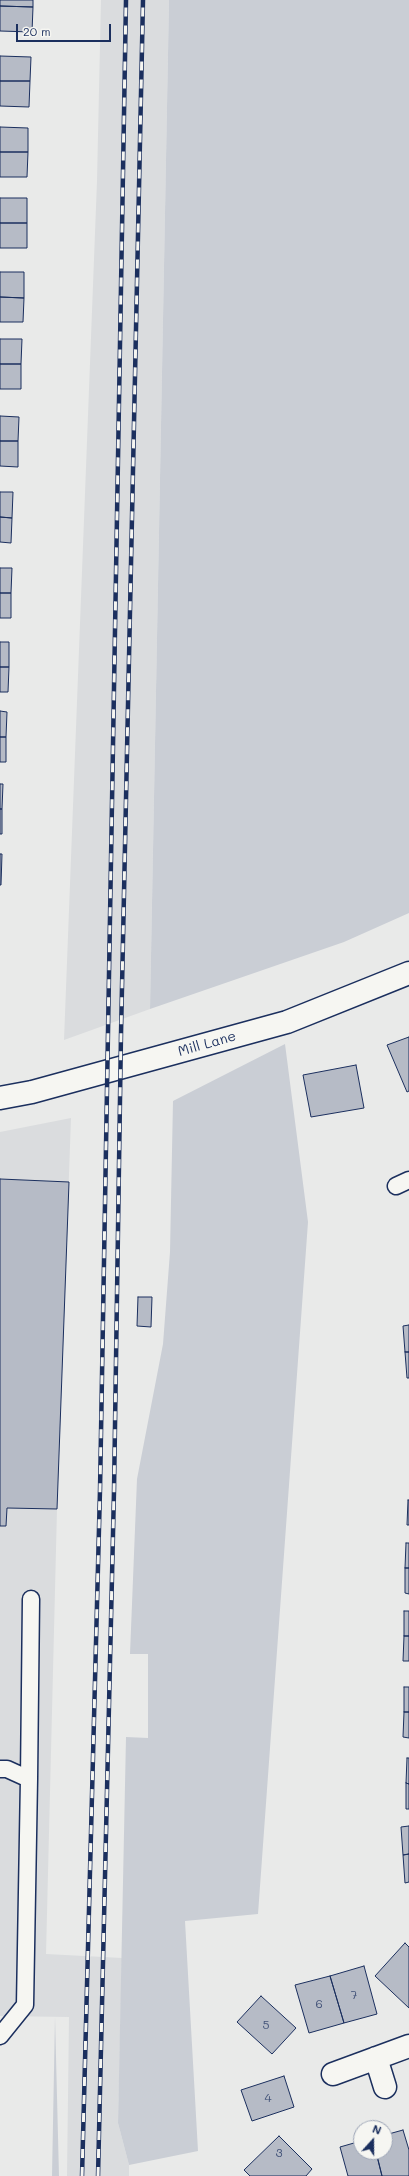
<!DOCTYPE html>
<html>
<head>
<meta charset="utf-8">
<style>
	body { margin:0 }
	#map { position:relative; width:409px; height:2176px; overflow:hidden; background:#e9eae9; font-family:Mali,sans-serif }
	canvas { display:block }
	.north { position:absolute; left:353px; top:2120px; width:40px; height:40px; box-sizing:border-box; background:#f6f6f2; border:1px solid #9ea6b7; border-radius:50%; rotate:21deg; font-size:11px; font-weight:700; line-height:16px; text-align:center; color:#1b2f5e }
	.north::after { content:''; display:block; margin:auto; width:14px; height:18px; background:#1b2f5e; clip-path:polygon(50% 0,100% 100%,50% 72%,0 100%) }
	.scale { position:absolute; left:16px; top:24px; width:95px; height:18px; box-sizing:border-box; border:2px solid #1b2f5e; border-top:0; padding-left:5px; font-size:12px; line-height:14px; white-space:nowrap; color:#1b2f5e; -webkit-text-stroke:3px #f6f6f2; paint-order:stroke }
</style>
</head>
<body>
<div id="map">
<canvas width="409" height="2176"></canvas>
<div class="north">N</div>
<div class="scale">20 m</div>
</div>
<script>
const context = document.querySelector('canvas').getContext('2d');
context.lineJoin = 'round';
function fillPath(path, color) {
  context.fillStyle = color;
  context.fill(path, 'evenodd');
}
function poly(rows) {
  const path = new Path2D();
  for (const r of rows) {
    path.moveTo(r[0], r[1]);
    for (let i = 2; i < r.length; i += 2) path.lineTo(r[i], r[i + 1]);
  }
  return path;
}
function trace(path, color, width, dash) {
  context.strokeStyle = color;
  context.lineWidth = width;
  context.lineCap = dash ? 'butt' : 'round';
  context.setLineDash(dash || []);
  context.stroke(path);
}
function label(font, color, halo, rows, align = 'center') {
  context.font = font + ' Mali,sans-serif';
  context.lineWidth = 3;
  context.setLineDash([]);
  context.textBaseline = 'middle';
  context.strokeStyle = halo;
  context.fillStyle = color;
  for (const [text, x, y, turn = 0] of rows) {
    context.save();
    context.translate(x, y);
    context.rotate((+turn || 0) * Math.PI / 180);
    context.textAlign = isNaN(turn) ? turn : align;
    if (halo) context.strokeText(text, 0, 0);
    context.fillText(text, 0, 0);
    context.restore();
  }
}
fillPath(poly([
	[101,0,169,0,150,1009,64,1040,97,181],
	[71,1118,57,1509,46,1954,122,1958,118,2123,129,2165,129,2176,67,2176,69,2017,0,2016,0,1132]
]), '#dadcde');
fillPath(poly([
	[169,0,409,0,409,913,344,942,150,1009],
	[285,1044,308,1222,258,1914,185,1921,198,2151,129,2165,118,2123,126,1737,148,1738,148,1654,130,1654,137,1479,163,1344,170,1252,173,1101],
	[55,2017,59,2176,52,2176]
]), '#caced5');
const building = poly([
	[0,0,33,0,33,7,0,6,0,0],
	[0,6,33,7,32,32,0,31,0,6],
	[0,56,31,57,30,81,0,81,0,56],
	[0,81,30,81,29,107,0,106,0,81],
	[0,127,28,128,28,152,0,152,0,127],
	[0,152,28,152,27,177,0,177,0,152],
	[0,198,27,198,27,223,0,223,0,198],
	[0,223,27,223,27,248,0,248,0,223],
	[0,272,24,272,24,298,0,297,0,272],
	[0,297,24,298,23,322,0,322,0,297],
	[0,339,22,339,21,364,0,364,0,339],
	[0,364,21,364,21,389,0,389,0,364],
	[0,416,19,417,18,441,0,441,0,416],
	[0,441,18,441,18,467,0,466,0,441],
	[0,492,13,492,12,518,0,517,0,492],
	[0,517,12,518,11,543,0,542,0,517],
	[0,568,12,568,11,593,0,593,0,568],
	[0,593,11,593,11,618,0,618,0,593],
	[0,642,9,642,9,667,0,667,0,642],
	[0,667,9,667,8,692,0,692,0,667],
	[0,711,7,712,6,737,0,737,0,711],
	[0,737,6,737,6,762,0,762,0,737],
	[0,784,3,784,2,809,0,809,0,784],
	[0,809,2,809,2,834,0,834,0,809],
	[0,854,2,854,1,885,0,885,0,854],
	[409,1037,409,1091,407,1092,387,1045,409,1037],
	[356,1065,364,1108,311,1117,303,1075,356,1065],
	[0,1179,69,1182,57,1509,7,1508,6,1526,0,1526,0,1179],
	[138,1297,152,1297,151,1327,137,1326,138,1297],
	[409,1325,409,1352,405,1352,403,1326,409,1325],
	[405,1352,409,1352,409,1378,407,1378,405,1352],
	[408,1500,409,1500,409,1525,407,1525,408,1500],
	[406,1543,409,1543,409,1568,405,1568,406,1543],
	[405,1568,409,1568,409,1594,405,1593,405,1568],
	[404,1611,409,1611,409,1636,404,1636,404,1611],
	[404,1636,409,1636,409,1661,403,1661,404,1636],
	[404,1687,409,1687,409,1712,404,1712,404,1687],
	[404,1712,409,1712,409,1738,403,1737,404,1712],
	[407,1758,409,1758,409,1784,406,1783,407,1758],
	[406,1783,409,1784,409,1809,406,1809,406,1783],
	[409,1826,409,1854,403,1855,401,1827,409,1826],
	[409,1854,409,1882,405,1883,403,1855,409,1854],
	[405,1943,409,1947,409,2008,375,1976,405,1943],
	[364,1966,377,2014,344,2023,330,1976,364,1966],
	[330,1976,344,2023,309,2033,295,1985,330,1976],
	[261,1996,296,2028,272,2054,237,2022,261,1996],
	[284,2076,294,2107,252,2121,241,2090,284,2076],
	[403,2130,409,2150,409,2176,382,2176,376,2152,385,2152,385,2135,403,2130],
	[279,2136,312,2169,306,2176,250,2176,244,2170,279,2136],
	[361,2141,361,2152,376,2152,382,2176,348,2176,340,2147,361,2141]
]);
fillPath(building, '#b6bbc6');
trace(building, '#1b2f5e', 1);
const service = poly([
	[396,1186,409,1180],
	[0,1769,7,1769,29,1779,25,2005,0,2036],
	[29,1779,31,1599]
]);
const minor = poly([
	[376,2058,385,2087],
	[333,2074,409,2046]
]);
const tertiary = poly([
	[0,1098,32,1092,287,1022,409,973]
]);
trace(service, '#1b2f5e', 19);
trace(minor, '#1b2f5e', 25);
trace(tertiary, '#1b2f5e', 25);
trace(service, '#f6f6f2', 16);
trace(minor, '#f6f6f2', 22);
trace(tertiary, '#f6f6f2', 22);
const rail = poly([
	[82,2176,100,1490,126,0],
	[98,2176,114,1491,121,1034,143,0]
]);
trace(rail, '#1b2f5e', 4.5);
trace(rail, '#f6f6f2', 3, [9]);
label('12px', '#425278', null, [
	["7",354,1995],
	["6",319,2004],
	["5",266,2025],
	["4",268,2098],
	["3",279,2153]
]);
label('14px', '#1b2f5e', '#f6f6f2', [
	["Mill Lane",207,1044,-16]
]);
</script>
</body>
</html>
